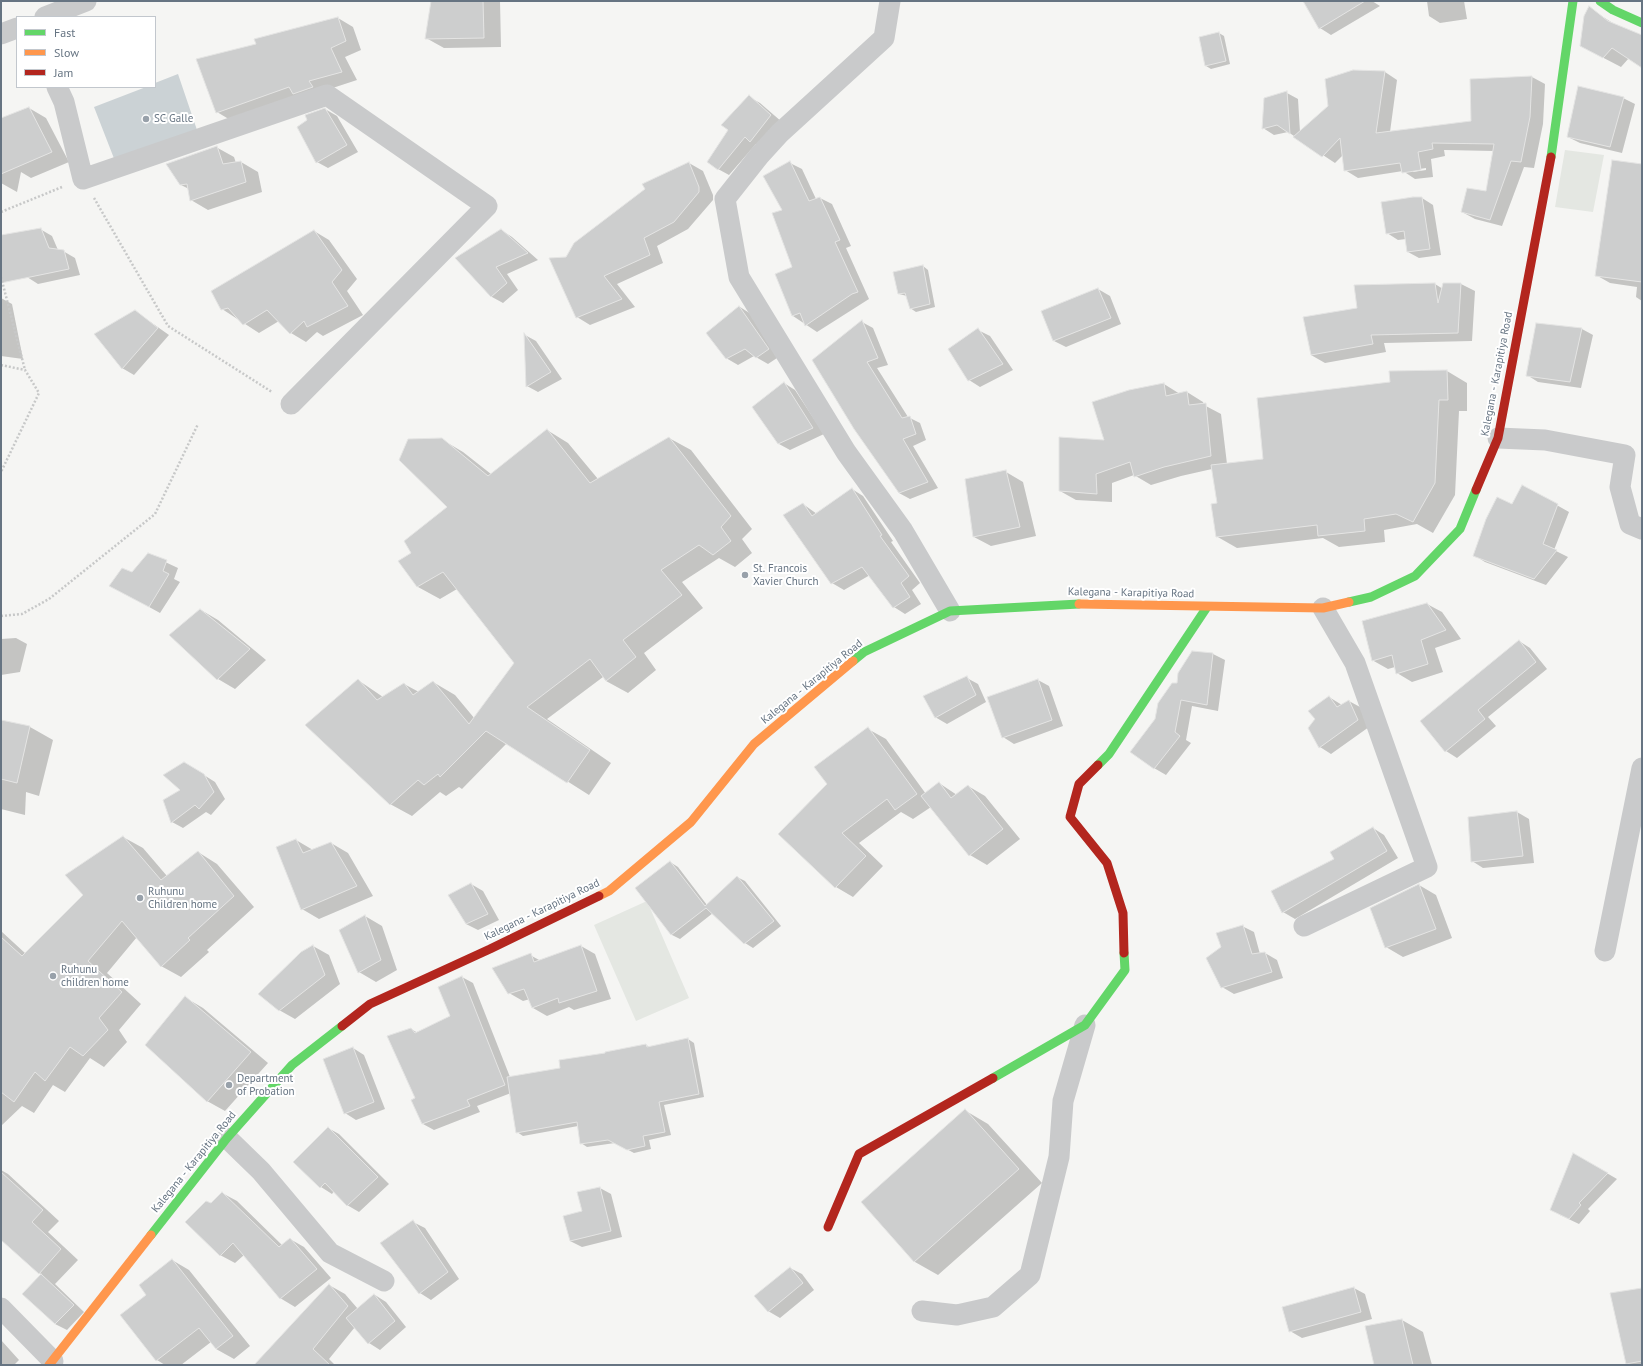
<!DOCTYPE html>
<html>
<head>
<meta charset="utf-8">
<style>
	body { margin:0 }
	#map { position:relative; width:1643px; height:1366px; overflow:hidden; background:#f5f5f3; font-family:"PT Sans",sans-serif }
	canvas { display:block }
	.frame { position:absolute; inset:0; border:2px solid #667482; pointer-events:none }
	.legend { position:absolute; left:16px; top:16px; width:140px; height:72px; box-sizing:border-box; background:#fff; border:1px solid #c2c7cd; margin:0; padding:5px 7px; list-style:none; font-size:12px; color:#667482 }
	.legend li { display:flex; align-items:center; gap:8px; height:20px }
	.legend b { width:20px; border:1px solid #c2c7cd }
</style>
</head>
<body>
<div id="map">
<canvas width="1643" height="1366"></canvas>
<div class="frame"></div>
<ul class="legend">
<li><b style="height:5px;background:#63d668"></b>Fast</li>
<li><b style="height:5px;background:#ff974d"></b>Slow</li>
<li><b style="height:5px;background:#b3261e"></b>Jam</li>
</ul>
</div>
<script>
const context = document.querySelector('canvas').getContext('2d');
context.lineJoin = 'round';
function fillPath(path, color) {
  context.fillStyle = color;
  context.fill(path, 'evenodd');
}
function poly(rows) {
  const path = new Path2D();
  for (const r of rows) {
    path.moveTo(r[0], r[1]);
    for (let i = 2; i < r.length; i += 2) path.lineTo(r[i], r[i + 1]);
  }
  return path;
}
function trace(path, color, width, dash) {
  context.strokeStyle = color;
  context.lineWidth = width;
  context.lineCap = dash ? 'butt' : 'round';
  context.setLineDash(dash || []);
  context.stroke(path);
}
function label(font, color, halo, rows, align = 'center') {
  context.font = font + ' "PT Sans",sans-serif';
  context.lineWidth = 4;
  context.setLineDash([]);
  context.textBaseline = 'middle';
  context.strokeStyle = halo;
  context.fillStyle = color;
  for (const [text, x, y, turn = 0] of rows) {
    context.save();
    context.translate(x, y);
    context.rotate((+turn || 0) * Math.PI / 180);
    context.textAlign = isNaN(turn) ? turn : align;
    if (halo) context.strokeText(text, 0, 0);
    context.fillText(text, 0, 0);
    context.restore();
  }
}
fillPath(poly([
	[1565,150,1604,155,1593,212,1555,207],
	[647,901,689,998,636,1021,594,925]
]), '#e4e7e2');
fillPath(poly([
	[178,74,197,130,115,161,94,107,146,87,155,87,155,83]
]), '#cbd2d5');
fillPath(poly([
	[432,1,500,1,501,47,444,48,426,38],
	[1360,1,1372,1,1380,6,1331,35,1320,28],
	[1427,1,1464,1,1467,19,1440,23,1429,16],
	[1589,8,1619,27,1642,35,1642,67,1629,58,1621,67,1598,55],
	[338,18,353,27,361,50,345,57,357,80,232,121,217,112],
	[1219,33,1224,36,1230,64,1211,69,1206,66],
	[1385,72,1397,80,1390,132,1472,122,1471,80,1532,77,1545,84,1543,124,1534,168,1524,167,1502,226,1475,219,1462,212,1486,192,1494,151,1444,150,1445,156,1431,159,1433,177,1415,179,1403,171,1358,178,1345,170,1343,155,1335,163,1288,132,1274,135,1263,128,1287,93,1298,99,1300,132],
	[1426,168,1426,170,1413,172,1413,170],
	[749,97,760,103,782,122,762,148,756,144,729,175,718,169,729,130],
	[1623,98,1635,104,1622,153,1580,143,1568,137],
	[29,108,46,118,69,162,31,178,21,172,17,192,1,183,1,119],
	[325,109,337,116,358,152,328,168,317,162],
	[216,147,234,157,236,163,241,162,258,172,262,192,208,210,191,200,189,189,181,185],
	[689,163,703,171,713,195,713,200,688,229,657,246,663,263,617,284,635,307,590,325,577,317,566,258],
	[790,163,802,169,816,199,820,198,832,204,851,246,846,248,869,299,817,332,793,316,794,268,784,210],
	[1642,165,1642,301,1636,297,1637,287,1610,283,1596,275],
	[1422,198,1433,205,1441,255,1419,258,1408,252,1406,239,1398,240,1387,233],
	[40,229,52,236,58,250,63,251,75,258,80,275,38,284,27,277],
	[501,230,512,237,538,260,507,274,518,290,503,303,492,297,457,258],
	[314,231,329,240,357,279,347,291,363,315,323,336,317,332,306,342,291,333,279,321,259,333,222,309],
	[923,266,928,270,935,307,916,312,910,308,907,296,899,294],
	[1435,284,1443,289,1461,284,1475,291,1472,341,1384,343,1386,352,1325,363,1311,355,1358,309],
	[1098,289,1110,296,1121,324,1066,347,1054,341],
	[1,298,12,304,23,359,1,356],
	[740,307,751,314,780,356,768,364,754,356,738,365,726,358],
	[135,311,169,335,134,375,122,368],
	[862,322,873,328,888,365,877,368,908,417,920,423,926,440,913,446,938,488,910,499,899,493,855,429],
	[1582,329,1593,335,1581,388,1538,382,1527,375],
	[978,330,990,336,1013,370,980,387,969,380],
	[525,335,536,341,562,379,538,392,527,386],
	[1447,371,1467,383,1467,411,1459,411,1455,495,1433,533,1417,524,1384,530,1385,542,1339,547,1323,538,1237,548,1216,536,1218,504,1212,469,1181,476,1151,485,1134,475,1112,483,1112,502,1076,500,1060,491,1106,441,1164,384,1180,394,1187,392,1203,402,1204,405,1221,414,1227,464,1264,460,1391,383,1390,372],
	[784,383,795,390,824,434,790,450,779,444],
	[547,430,568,443,598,479,669,438,691,450,752,529,742,539,752,553,735,567,719,558,682,582,703,608,644,653,656,670,628,693,606,681,603,677,547,719,611,763,589,795,507,743,462,789,459,787,446,796,440,792,412,816,390,804,358,680,383,697,404,684,419,692,433,682,455,695,475,719,515,663,457,589,440,599,418,587,399,562,413,553,448,508,441,439,463,452,491,474],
	[1006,472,1023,482,1036,536,991,546,974,537],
	[1523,486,1569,512,1554,550,1568,557,1546,585,1485,562,1474,555,1513,505],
	[852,489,863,496,893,541,891,542,920,583,912,590,921,604,905,614,894,607,870,575,844,590,832,583,803,504,817,514],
	[148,554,178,568,174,579,180,582,160,613,122,592,132,573],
	[1427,604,1442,612,1461,639,1435,648,1443,672,1412,682,1397,673,1395,667,1388,669,1372,660],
	[201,610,218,620,266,660,235,689,218,679],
	[16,638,27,644,20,672,1,675,1,639],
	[1519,641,1530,648,1547,669,1488,717,1496,726,1457,758,1446,751],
	[1193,652,1213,654,1225,660,1218,711,1192,706,1186,740,1191,743,1166,775,1154,768,1178,684],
	[967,678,978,684,986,702,947,724,935,717],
	[1038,680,1049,686,1063,726,1014,744,1003,737],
	[1329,697,1342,705,1349,701,1360,707,1369,727,1331,754,1320,747,1309,728],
	[1,721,30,727,53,740,39,796,26,792,25,815,1,809],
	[868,729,886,739,926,794,939,783,957,795,968,786,985,796,1020,839,987,865,970,855,931,807,913,819,901,812,859,843,883,866,853,897,836,887,780,834,828,785],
	[196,770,215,782,225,799,211,815,206,812,183,828,172,822,182,790],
	[1517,812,1529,819,1534,863,1483,868,1472,861,1469,818],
	[1373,828,1384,835,1398,858,1295,919,1283,912],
	[123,837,143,848,167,876,198,852,217,864,254,907,207,950,209,952,181,977,161,966,137,937,107,973,141,1004,119,1030,127,1042,104,1067,90,1058,65,1092,53,1085,34,1113,22,1106,1,1126,1,931,26,954,85,895],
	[296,840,313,850,331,843,348,853,373,896,319,919,302,909],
	[670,862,678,867,707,905,737,877,745,881,781,926,753,948,745,943,713,913,680,939,672,935,636,888],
	[471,884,483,891,499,920,478,930,466,924],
	[1419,885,1436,895,1452,938,1403,957,1386,947],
	[365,916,382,926,397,970,376,982,359,972,340,931],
	[1242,926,1254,932,1260,954,1265,953,1277,960,1283,978,1234,994,1222,987,1222,948],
	[313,946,329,955,340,984,295,1019,279,1010],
	[581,946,595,954,611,999,574,1010,569,1007,547,1016,533,1008,530,999,523,1001,509,993,530,955,541,961],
	[462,977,473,983,510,1077,561,1069,607,1054,646,1045,650,1047,688,1039,694,1043,704,1097,664,1105,671,1135,649,1140,651,1149,634,1153,615,1143,587,1147,581,1143,578,1126,523,1136,517,1132,511,1093,477,1106,480,1112,434,1130,423,1124,413,1100,416,1099,411,1029,418,1033,451,1016],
	[186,998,203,1008,268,1063,225,1111,207,1101],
	[353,1048,364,1055,385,1109,356,1120,345,1113],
	[966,1111,988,1124,1042,1183,938,1275,915,1262,862,1202],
	[328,1128,339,1134,389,1184,359,1212,347,1205,334,1191,332,1194,321,1187],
	[1574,1154,1617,1179,1588,1209,1590,1211,1579,1224,1560,1215],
	[1,1170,8,1174,59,1221,48,1232,78,1260,55,1284,84,1312,67,1330,55,1324,24,1294,42,1275,1,1238],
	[600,1188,611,1194,622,1237,582,1247,570,1241,583,1211],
	[222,1193,237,1201,282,1245,290,1239,304,1247,331,1278,295,1307,280,1298,244,1255,235,1263,220,1255,211,1204],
	[413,1222,425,1228,459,1279,431,1300,420,1293,382,1243],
	[172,1260,189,1270,250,1346,234,1359,216,1349,211,1342,181,1365,165,1365,157,1360,121,1315,148,1295],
	[790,1268,802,1274,814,1290,780,1318,768,1311],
	[329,1285,345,1294,358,1309,375,1295,386,1302,406,1327,380,1350,369,1343,355,1327,329,1359,335,1365,264,1365],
	[1354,1288,1365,1294,1372,1319,1302,1338,1290,1331],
	[1642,1290,1642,1365,1629,1365,1627,1364],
	[1402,1320,1423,1332,1432,1365,1375,1365],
	[1,1340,19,1360,14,1365,1,1365]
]), '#0003');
const building = poly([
	[431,1,483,1,484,38,425,39,431,1],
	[1303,1,1365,1,1319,29,1303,1],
	[1589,6,1608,21,1642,35,1642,68,1612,48,1603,58,1580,46,1584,16,1589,6],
	[338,17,346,41,331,48,342,72,309,81,313,87,293,94,289,87,216,113,196,59,256,44,254,39,338,17],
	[1219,32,1226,61,1205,66,1199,37,1219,32],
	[1353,70,1385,71,1376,133,1471,121,1470,79,1532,76,1530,117,1521,162,1511,161,1490,220,1461,212,1467,188,1486,191,1494,144,1432,143,1433,149,1418,152,1421,170,1402,173,1400,163,1344,171,1340,138,1322,157,1293,137,1328,106,1325,79,1353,70],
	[1578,86,1624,97,1610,147,1567,137,1578,86],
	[1287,91,1290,134,1277,125,1262,129,1264,98,1287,91],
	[749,95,771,115,750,142,745,137,718,170,707,162,728,130,721,125,749,95],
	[29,107,52,152,1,174,1,118,29,107],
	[325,108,347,145,316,163,297,127,307,120,305,115,325,108],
	[217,146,223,164,241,161,246,182,190,201,187,184,180,185,166,164,217,146],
	[1612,160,1642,164,1642,282,1595,276,1612,160],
	[790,161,809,201,820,197,840,240,835,242,858,292,852,294,805,326,800,313,792,316,775,274,792,267,772,213,782,210,763,176,790,161],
	[689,162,699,187,699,192,674,222,644,238,650,255,604,276,622,299,576,318,549,258,566,257,574,243,645,189,642,184,689,162],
	[1413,197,1422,197,1430,249,1407,252,1404,231,1386,234,1381,202,1413,197],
	[41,228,49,248,64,250,69,269,1,283,1,235,41,228],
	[501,229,528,253,496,267,507,283,491,297,455,258,501,229],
	[314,230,342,270,332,282,348,306,307,327,304,321,290,334,267,310,243,325,228,308,221,310,211,291,314,230],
	[923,265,930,304,910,309,905,293,898,294,893,272,923,265],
	[1435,283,1438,303,1443,283,1461,283,1458,333,1371,335,1373,344,1311,355,1303,317,1357,308,1354,285,1435,283],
	[1098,288,1111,318,1053,341,1041,311,1098,288],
	[739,306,769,349,756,358,745,349,726,359,706,333,739,306],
	[135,310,158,328,122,369,94,334,135,310],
	[862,320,878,358,867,362,902,418,910,416,916,434,903,439,928,482,899,493,854,429,812,360,862,320],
	[1536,323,1582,328,1570,382,1526,376,1536,323],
	[978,328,1003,364,968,381,948,349,978,328],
	[524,333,551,372,526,387,524,333],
	[1447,370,1448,400,1439,400,1435,483,1413,522,1396,514,1364,519,1365,531,1318,536,1317,525,1216,537,1211,504,1217,503,1211,465,1263,459,1257,398,1390,382,1389,371,1447,370],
	[784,382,813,428,778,444,752,407,784,382],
	[1164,383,1166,396,1187,391,1189,405,1206,403,1211,456,1164,467,1134,477,1130,462,1096,474,1097,494,1059,491,1059,437,1104,440,1092,402,1129,390,1164,383],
	[547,429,590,483,669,437,731,516,721,527,731,541,713,555,699,545,661,570,682,595,623,640,636,657,606,681,590,659,527,707,590,750,567,783,486,731,440,777,438,774,424,785,418,780,390,805,305,725,358,679,377,700,404,683,413,695,433,681,469,724,514,663,443,572,417,587,398,561,411,553,404,541,447,507,399,460,408,439,442,438,488,476,547,429],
	[1006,470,1020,527,973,537,965,479,1006,470],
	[1522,485,1558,504,1543,544,1557,550,1534,579,1473,556,1486,519,1497,497,1512,504,1522,485],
	[852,488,882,535,880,536,909,576,901,583,910,597,893,608,862,567,831,584,783,515,803,503,812,516,852,488],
	[148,553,167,560,163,571,169,574,149,607,109,586,122,568,132,572,148,553],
	[1427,603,1446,630,1421,640,1428,664,1396,674,1392,655,1372,661,1362,621,1427,603],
	[200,609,250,649,217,680,169,635,200,609],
	[1519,640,1536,662,1478,710,1485,719,1445,752,1420,721,1519,640],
	[1192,651,1213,653,1207,705,1181,700,1175,732,1180,736,1154,769,1130,752,1155,719,1158,703,1172,683,1177,683,1178,673,1192,651],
	[967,676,976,695,935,718,923,696,967,676],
	[1038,679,1052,720,1002,738,987,697,1038,679],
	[1329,696,1337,707,1349,700,1358,720,1319,748,1308,728,1315,719,1308,711,1329,696],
	[1,720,30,726,17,783,1,779,1,720],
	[868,727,917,794,895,810,887,799,842,833,866,856,835,888,778,834,827,784,814,767,868,727],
	[184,762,204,774,214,792,199,809,195,805,171,823,163,800,180,790,163,775,184,762],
	[939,782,951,798,968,785,1003,829,969,856,921,796,939,782],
	[1517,811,1523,856,1471,862,1468,817,1517,811],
	[1373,827,1387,851,1282,913,1271,891,1334,859,1330,852,1373,827],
	[123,836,161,880,198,851,234,896,188,938,190,940,161,967,122,921,88,961,122,992,99,1018,108,1030,83,1056,70,1047,45,1081,35,1072,14,1102,1,1092,1,937,22,956,83,895,65,875,123,836],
	[296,839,303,853,331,842,357,886,301,910,276,847,296,839],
	[670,861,705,906,737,876,774,921,744,944,706,908,671,935,635,888,670,861],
	[471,883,488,914,466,924,448,895,471,883],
	[1419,884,1436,929,1385,948,1370,908,1419,884],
	[365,915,381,960,358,973,339,930,365,915],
	[1243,925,1252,954,1265,952,1272,972,1221,988,1206,958,1221,947,1216,933,1243,925],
	[313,945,325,975,279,1011,258,994,301,952,313,945],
	[581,945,597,991,559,1003,558,998,532,1008,524,989,508,994,492,968,531,953,534,962,581,945],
	[462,976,505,1085,467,1100,470,1106,422,1124,411,1100,415,1098,387,1036,411,1028,415,1033,450,1016,438,987,462,976],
	[185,996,251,1052,207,1102,145,1045,185,996],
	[688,1038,699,1094,659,1102,665,1132,643,1136,645,1146,627,1150,608,1140,580,1144,577,1122,516,1133,507,1077,560,1068,559,1060,605,1053,605,1052,646,1044,647,1047,688,1038],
	[353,1047,374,1102,344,1114,323,1059,353,1047],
	[965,1109,1019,1169,914,1262,861,1202,965,1109],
	[328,1127,378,1177,347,1206,325,1183,320,1188,293,1162,328,1127],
	[1573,1153,1608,1173,1579,1203,1581,1205,1569,1219,1550,1210,1573,1153],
	[1,1172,43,1210,32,1222,61,1249,39,1274,1,1240,1,1172],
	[600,1187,611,1231,570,1241,563,1216,582,1211,577,1192,600,1187],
	[222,1192,279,1247,290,1238,317,1269,280,1299,233,1243,220,1256,185,1222,206,1201,211,1203,222,1192],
	[413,1220,448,1272,419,1294,380,1243,413,1220],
	[172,1259,233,1336,216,1349,199,1328,156,1361,120,1315,146,1295,139,1285,172,1259],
	[790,1267,803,1283,768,1312,754,1296,790,1267],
	[41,1274,74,1305,55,1324,22,1294,41,1274],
	[329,1284,348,1306,313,1349,330,1365,254,1365,329,1284],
	[1354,1287,1361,1312,1289,1332,1282,1307,1354,1287],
	[1642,1288,1642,1361,1626,1364,1610,1293,1642,1288],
	[374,1294,395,1321,368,1344,346,1318,374,1294],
	[1402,1319,1413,1365,1374,1365,1365,1326,1402,1319]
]);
fillPath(building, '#cdcece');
trace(building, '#e4e4e3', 1);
trace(poly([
	[94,198,168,326,272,392],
	[1,212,62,187],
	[1,277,25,370],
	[1,365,25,370,39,393,1,472],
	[1,616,22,614,49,599,155,514,198,424]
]), '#c7c8c8', 2.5, [2, 2]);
trace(poly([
	[890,1,884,38,780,133,759,156,725,199,739,277,846,452,903,531,950,611],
	[45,17,86,1],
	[1,34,17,28],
	[57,87,64,102,83,179,327,95,487,206,291,404],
	[1498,438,1545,440,1625,455,1620,487,1630,524,1642,529],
	[1304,926,1427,867,1355,663,1323,608],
	[1605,951,1642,768],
	[227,1138,261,1171,330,1253,384,1281],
	[1,1308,53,1361],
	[922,1311,957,1315,993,1307,1030,1275,1059,1157,1063,1101,1085,1025]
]), '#c9cacb', 21);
trace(poly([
	[1600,1,1613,10,1642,23],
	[1551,157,1573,1],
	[1349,602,1371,597,1415,576,1460,529,1476,490],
	[853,661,864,652,950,611,1079,604],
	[1098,765,1109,754,1207,607],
	[993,1078,1085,1025,1125,970,1124,953],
	[151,1235,227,1138,292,1065,342,1026]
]), '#63d668', 9);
trace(poly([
	[1079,604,1323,608,1349,602],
	[599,896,609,891,691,822,754,744,853,661],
	[49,1365,151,1235]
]), '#ff974d', 9);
trace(poly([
	[1476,490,1498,438,1551,157],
	[1098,765,1079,784,1070,817,1107,863,1123,913,1124,953],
	[342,1026,370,1004,490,949,599,896],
	[828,1227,859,1154,993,1078]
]), '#b3261e', 9);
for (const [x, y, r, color] of [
	[146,119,4,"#98a1aa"],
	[745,575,4,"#98a1aa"],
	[140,898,4,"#98a1aa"],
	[53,976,4,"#98a1aa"],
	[229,1085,4,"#98a1aa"]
]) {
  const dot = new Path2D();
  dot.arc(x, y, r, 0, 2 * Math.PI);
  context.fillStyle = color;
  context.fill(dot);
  trace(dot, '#fff', 1.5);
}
label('11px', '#667482', '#fff', [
	["SC Galle",154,119],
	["St. Francois",753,569],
	["Xavier Church",753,582],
	["Ruhunu",148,892],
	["Children home",148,905],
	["Ruhunu",61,970],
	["children home",61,983],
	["Department",237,1079],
	["of Probation",237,1092]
], 'left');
label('11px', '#667482', '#fff', [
	["Kalegana - Karapitiya Road",1497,374,-79],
	["Kalegana - Karapitiya Road",1131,593,1],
	["Kalegana - Karapitiya Road",812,682,-39],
	["Kalegana - Karapitiya Road",542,910,-26],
	["Kalegana - Karapitiya Road",194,1162,-51]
]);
</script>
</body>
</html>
